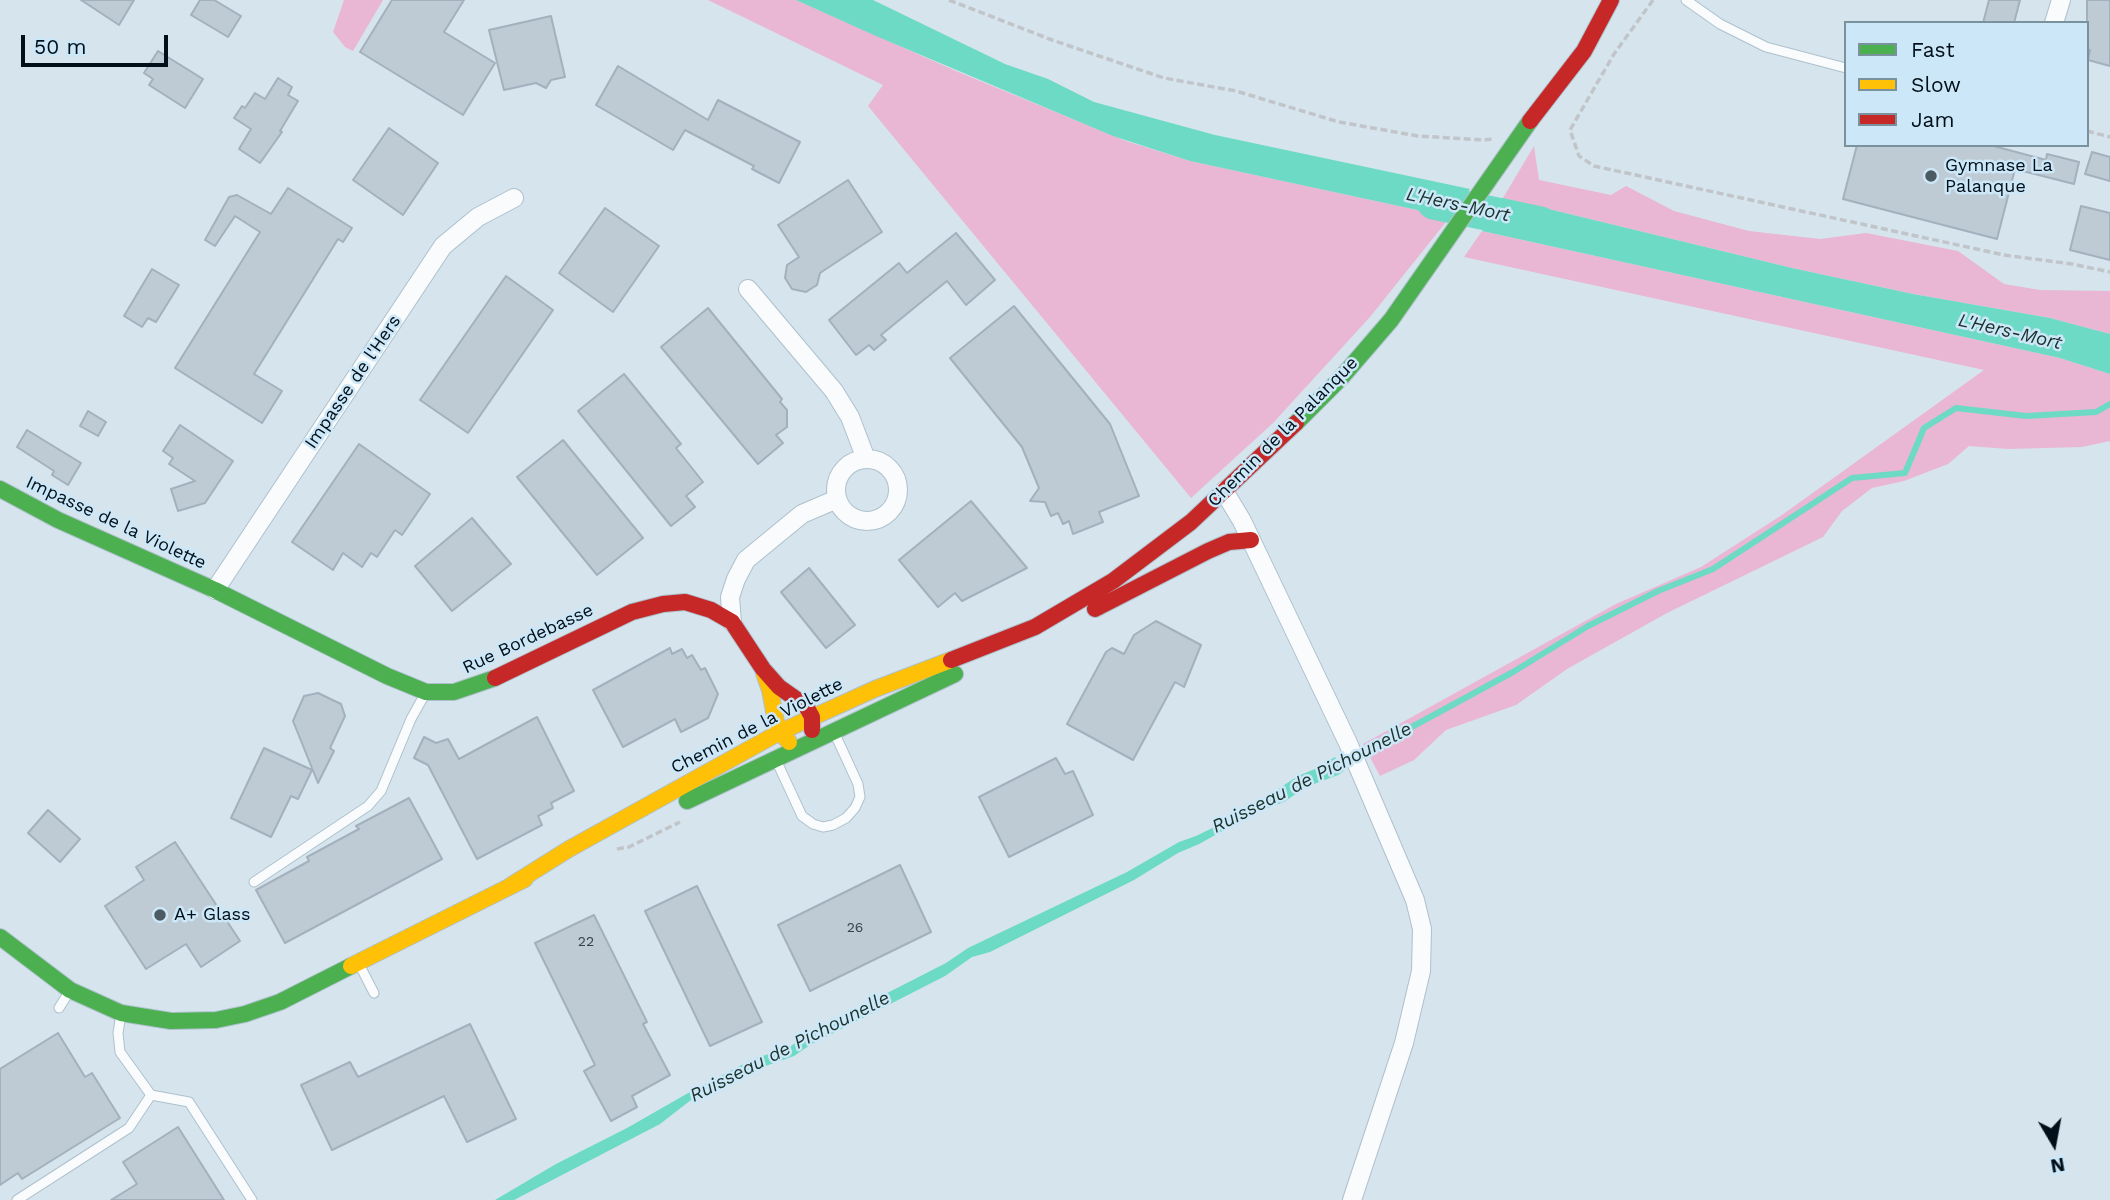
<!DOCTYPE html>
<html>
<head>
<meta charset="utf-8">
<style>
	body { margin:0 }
	#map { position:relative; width:2110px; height:1200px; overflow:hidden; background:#d6e4ed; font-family:"Work Sans",sans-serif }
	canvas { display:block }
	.legend { position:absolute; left:1844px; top:21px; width:245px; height:126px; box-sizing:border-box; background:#cce7f7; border:2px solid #7a919e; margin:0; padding:9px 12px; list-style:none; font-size:21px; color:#000f19 }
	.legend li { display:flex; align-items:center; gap:14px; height:35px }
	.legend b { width:35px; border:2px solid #7a919e }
	.north { position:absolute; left:2019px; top:1109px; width:70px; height:70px; -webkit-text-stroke:5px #cce7f7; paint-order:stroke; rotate:170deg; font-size:19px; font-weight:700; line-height:28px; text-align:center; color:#000f19 }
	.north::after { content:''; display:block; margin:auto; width:24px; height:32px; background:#000f19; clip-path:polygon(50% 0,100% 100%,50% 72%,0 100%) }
	.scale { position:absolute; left:21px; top:35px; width:147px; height:32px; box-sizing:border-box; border:4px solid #000f19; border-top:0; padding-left:9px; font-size:21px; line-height:24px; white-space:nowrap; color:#000f19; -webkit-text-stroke:5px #cce7f7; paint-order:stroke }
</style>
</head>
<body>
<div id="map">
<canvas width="2110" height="1200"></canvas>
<ul class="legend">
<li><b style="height:9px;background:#4caf50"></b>Fast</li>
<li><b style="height:9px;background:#ffc107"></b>Slow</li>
<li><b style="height:9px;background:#c62828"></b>Jam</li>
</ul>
<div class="north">N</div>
<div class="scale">50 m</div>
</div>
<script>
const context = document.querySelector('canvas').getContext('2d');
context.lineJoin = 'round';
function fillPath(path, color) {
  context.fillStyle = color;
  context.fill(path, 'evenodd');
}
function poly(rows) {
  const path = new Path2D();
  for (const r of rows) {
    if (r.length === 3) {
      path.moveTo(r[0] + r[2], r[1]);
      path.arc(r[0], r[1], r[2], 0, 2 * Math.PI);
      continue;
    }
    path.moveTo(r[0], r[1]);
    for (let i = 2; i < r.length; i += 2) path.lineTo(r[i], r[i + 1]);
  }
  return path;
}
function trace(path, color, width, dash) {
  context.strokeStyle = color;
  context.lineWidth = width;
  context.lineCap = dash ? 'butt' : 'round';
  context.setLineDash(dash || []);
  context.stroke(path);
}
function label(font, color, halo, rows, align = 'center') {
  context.font = font + ' "Work Sans",sans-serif';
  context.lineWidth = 5;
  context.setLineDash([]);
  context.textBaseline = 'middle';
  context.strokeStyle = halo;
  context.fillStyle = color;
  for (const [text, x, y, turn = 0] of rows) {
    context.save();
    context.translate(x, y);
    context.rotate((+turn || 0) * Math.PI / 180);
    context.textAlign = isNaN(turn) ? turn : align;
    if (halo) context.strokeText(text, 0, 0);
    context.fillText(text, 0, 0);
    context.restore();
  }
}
fillPath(poly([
	[344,0,383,0,353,51,345,47,333,32],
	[708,0,796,0,956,71,1126,141,1190,161,1450,217,1370,317,1273,423,1191,498,868,106,883,85],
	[1534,146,1539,180,1611,195,1626,186,1674,211,1749,231,1820,239,1866,233,1958,251,2004,284,2040,290,2110,291,2110,334,2050,318,1913,294,1792,268,1503,198],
	[1482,231,2060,358,2110,374,2110,441,2082,447,2008,449,1969,446,1948,464,1904,481,1872,488,1842,511,1823,537,1667,613,1567,669,1516,705,1446,730,1414,760,1380,776,1363,744,1616,604,1701,567,1782,515,1984,370,1464,257]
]), '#e9b6d3');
fillPath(poly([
	[796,0,873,0,1005,64,1048,79,1094,102,1215,135,1470,189,1450,217,1190,161,1113,136,876,36],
	[1503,198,1792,268,1913,294,2050,318,2110,334,2110,374,2060,358,1482,231],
	[1335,757,1344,771,1338,775,1306,787,1284,802,1259,811,1199,844,1178,853,1134,880,990,952,972,957,945,976,810,1045,794,1056,751,1071,691,1100,660,1124,514,1200,495,1200,556,1164,627,1128,690,1092,753,1059,788,1048,813,1031,946,963,968,948,1127,872,1179,842,1196,836,1235,817,1298,776,1315,769]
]), '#6cdac4');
trace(poly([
	[1336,768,1513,672,1588,626,1658,591,1713,569,1852,478,1905,473,1924,428,1956,408,2026,416,2096,412,2110,404]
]), '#6cdac4', 6);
trace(poly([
	[1434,202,1540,224]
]), '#6cdac4', 35);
const building = poly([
	[81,0,134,0,119,25,81,0],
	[200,0,214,0,241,16,228,37,191,15,200,0],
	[392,0,464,0,444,32,495,63,463,115,360,52,392,0],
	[1989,0,2020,0,2014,23,1983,23,1989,0],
	[2087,0,2110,0,2110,66,2088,60,2090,50,2087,49,2087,0],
	[551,16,565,77,551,80,546,88,536,83,504,90,489,30,551,16],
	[158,51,203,79,185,108,149,85,153,79,144,73,158,51],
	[618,66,708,120,718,100,800,142,779,183,752,169,754,166,685,130,673,150,596,105,618,66],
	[278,78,292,87,288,95,298,101,280,131,282,132,260,163,239,149,251,129,234,118,242,106,245,108,255,93,265,99,278,78],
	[389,128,438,163,403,215,353,180,389,128],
	[1857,145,1990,145,2046,160,2047,154,2079,162,2074,184,2015,169,1997,239,1843,199,1857,145],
	[2092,152,2110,157,2110,181,2085,174,2092,152],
	[848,180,882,232,820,273,817,285,806,292,792,289,785,278,787,265,799,257,778,225,848,180],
	[288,188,352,228,343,242,338,239,254,374,282,391,262,423,175,368,260,232,235,216,215,246,205,240,229,197,237,195,271,214,288,188],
	[2081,206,2110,213,2110,260,2070,250,2081,206],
	[605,208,659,246,613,312,559,273,605,208],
	[956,233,995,280,966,305,947,281,881,335,886,340,874,350,869,345,856,355,829,320,899,263,907,273,956,233],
	[152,269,179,285,156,322,148,318,142,327,124,316,152,269],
	[506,276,553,310,468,433,420,400,506,276],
	[1014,306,1110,424,1139,496,1099,512,1103,522,1073,534,1069,521,1063,524,1058,513,1051,516,1045,502,1030,501,1039,488,1022,447,950,358,1014,306],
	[708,308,782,399,780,402,787,410,787,427,776,435,783,443,758,464,661,347,708,308],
	[624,374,681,444,676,448,703,482,686,496,695,507,671,526,578,411,624,374],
	[88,411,106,422,98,436,80,426,88,411],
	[180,425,233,461,205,503,178,511,171,489,195,481,169,464,173,458,163,451,180,425],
	[27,430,81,463,68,485,52,475,54,471,17,447,27,430],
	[563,440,643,538,597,575,517,477,563,440],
	[359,444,430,494,402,535,395,530,377,557,371,553,362,567,343,553,333,570,292,542,359,444],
	[971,501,1027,568,962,601,955,593,938,607,899,560,971,501],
	[472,518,511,564,452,611,415,566,472,518],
	[809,568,855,625,826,648,781,592,809,568],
	[1156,621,1201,645,1184,687,1175,682,1133,760,1067,724,1106,652,1112,648,1124,654,1134,635,1156,621],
	[670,648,672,654,682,649,687,658,692,655,701,670,705,668,718,694,708,718,681,732,675,719,623,747,593,690,670,648],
	[318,693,341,704,345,716,330,748,334,751,318,783,293,721,304,696,318,693],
	[537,717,574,791,551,803,553,808,538,816,542,825,477,859,428,765,414,758,424,737,436,743,448,739,459,759,537,717],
	[264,748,312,770,298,799,291,796,271,837,231,818,264,748],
	[1056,758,1065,774,1073,771,1093,815,1009,857,979,797,1056,758],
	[409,798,442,859,285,943,256,890,309,861,307,857,359,829,356,826,409,798],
	[48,810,80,839,60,862,28,833,48,810],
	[175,842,240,941,201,967,186,944,146,969,105,906,144,880,136,867,175,842],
	[900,865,931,932,810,991,778,925,900,865],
	[697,886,762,1022,710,1046,645,911,697,886],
	[594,915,647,1022,643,1024,670,1075,632,1096,637,1107,611,1121,584,1071,595,1065,535,943,594,915],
	[470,1024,516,1119,467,1142,444,1096,332,1150,301,1085,350,1062,358,1077,470,1024],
	[58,1033,85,1077,92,1073,120,1118,22,1179,18,1173,0,1185,0,1069,58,1033],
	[178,1127,224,1200,111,1200,137,1184,123,1162,178,1127]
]);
fillPath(building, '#becbd5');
trace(building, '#a3b1be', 2);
const lane = poly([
	[1686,0,1720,24,1766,47,1846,68],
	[776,760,802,816,813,824,823,827,833,825,846,818,855,808,860,797,858,784,834,732],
	[254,882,368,806,381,791,411,719,425,694],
	[359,964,374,993],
	[59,1008,69,992],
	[121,1014,118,1033,120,1052,151,1095,189,1102,252,1200],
	[17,1200,129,1128,151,1095]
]);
const street = poly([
	[2054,23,2061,0],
	[748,289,834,391,850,417,866,459],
	[867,490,31],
	[1224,491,1242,521,1348,743,1415,900,1422,929,1421,971,1404,1043,1352,1200],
	[215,590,443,246,478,217,514,198],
	[732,622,730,597,736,579,746,560,802,514,837,499]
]);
const fast = poly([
	[1296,423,1341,378,1391,320,1530,121],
	[0,489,58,520,215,590,387,676,426,692,454,692,495,678],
	[687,801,955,674],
	[0,937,70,990,121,1013,171,1021,216,1020,245,1014,280,1002,351,966]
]);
const slow = poly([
	[764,673,770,690,776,722,780,732,789,742],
	[510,886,569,849,780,732,875,689,951,660],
	[351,966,525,879]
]);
const jam = poly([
	[1530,121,1584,51,1611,0],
	[1095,609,1208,551,1229,542,1251,540],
	[951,660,1035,627,1113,581,1191,522,1296,423],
	[495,678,632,612,663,604,685,602,711,610,732,622,763,669,779,687,806,706,812,717,812,730]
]);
trace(lane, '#adc1cc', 11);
trace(street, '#adc1cc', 20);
trace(fast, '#adc1cc', 18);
trace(slow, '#adc1cc', 18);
trace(jam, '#adc1cc', 18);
trace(poly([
	[949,0,1052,40,1164,78,1236,91,1339,122,1418,136,1484,140,1492,139],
	[1653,0,1614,54,1570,130,1579,156,1594,166,2004,255,2072,264,2110,272],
	[2087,131,2110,137],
	[617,849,629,847,680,822]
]), '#c1c5c9', 3.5, [7, 3.5]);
trace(lane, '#f9fbfc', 9);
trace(street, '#f9fbfc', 18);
trace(fast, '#4caf50', 16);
trace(slow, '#ffc107', 16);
trace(jam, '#c62828', 16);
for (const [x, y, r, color] of [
	[1931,176,7,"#4b5a63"],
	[160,915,7,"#4b5a63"]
]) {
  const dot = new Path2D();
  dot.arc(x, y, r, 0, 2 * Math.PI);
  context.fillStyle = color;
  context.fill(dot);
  trace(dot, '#cce7f7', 2.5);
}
label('14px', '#34424c', null, [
	["26",855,928],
	["22",586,942]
]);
label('18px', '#000f19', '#cce7f7', [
	["Gymnase La",1945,166],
	["Palanque",1945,187],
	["A+ Glass",174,915]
], 'left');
label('18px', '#000f19', '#cce7f7', [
	["Impasse de l'Hers",353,382,-56],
	["Chemin de la Palanque",1283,432,-45],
	["Impasse de la Violette",116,523,25],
	["Rue Bordebasse",528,639,-25],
	["Chemin de la Violette",757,726,-27]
]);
label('italic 19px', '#1b332c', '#cce7f7', [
	["L'Hers-Mort",1458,205,12],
	["L'Hers-Mort",2010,332,13],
	["Ruisseau de Pichounelle",1312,778,-27],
	["Ruisseau de Pichounelle",790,1047,-27]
]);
</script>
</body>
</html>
